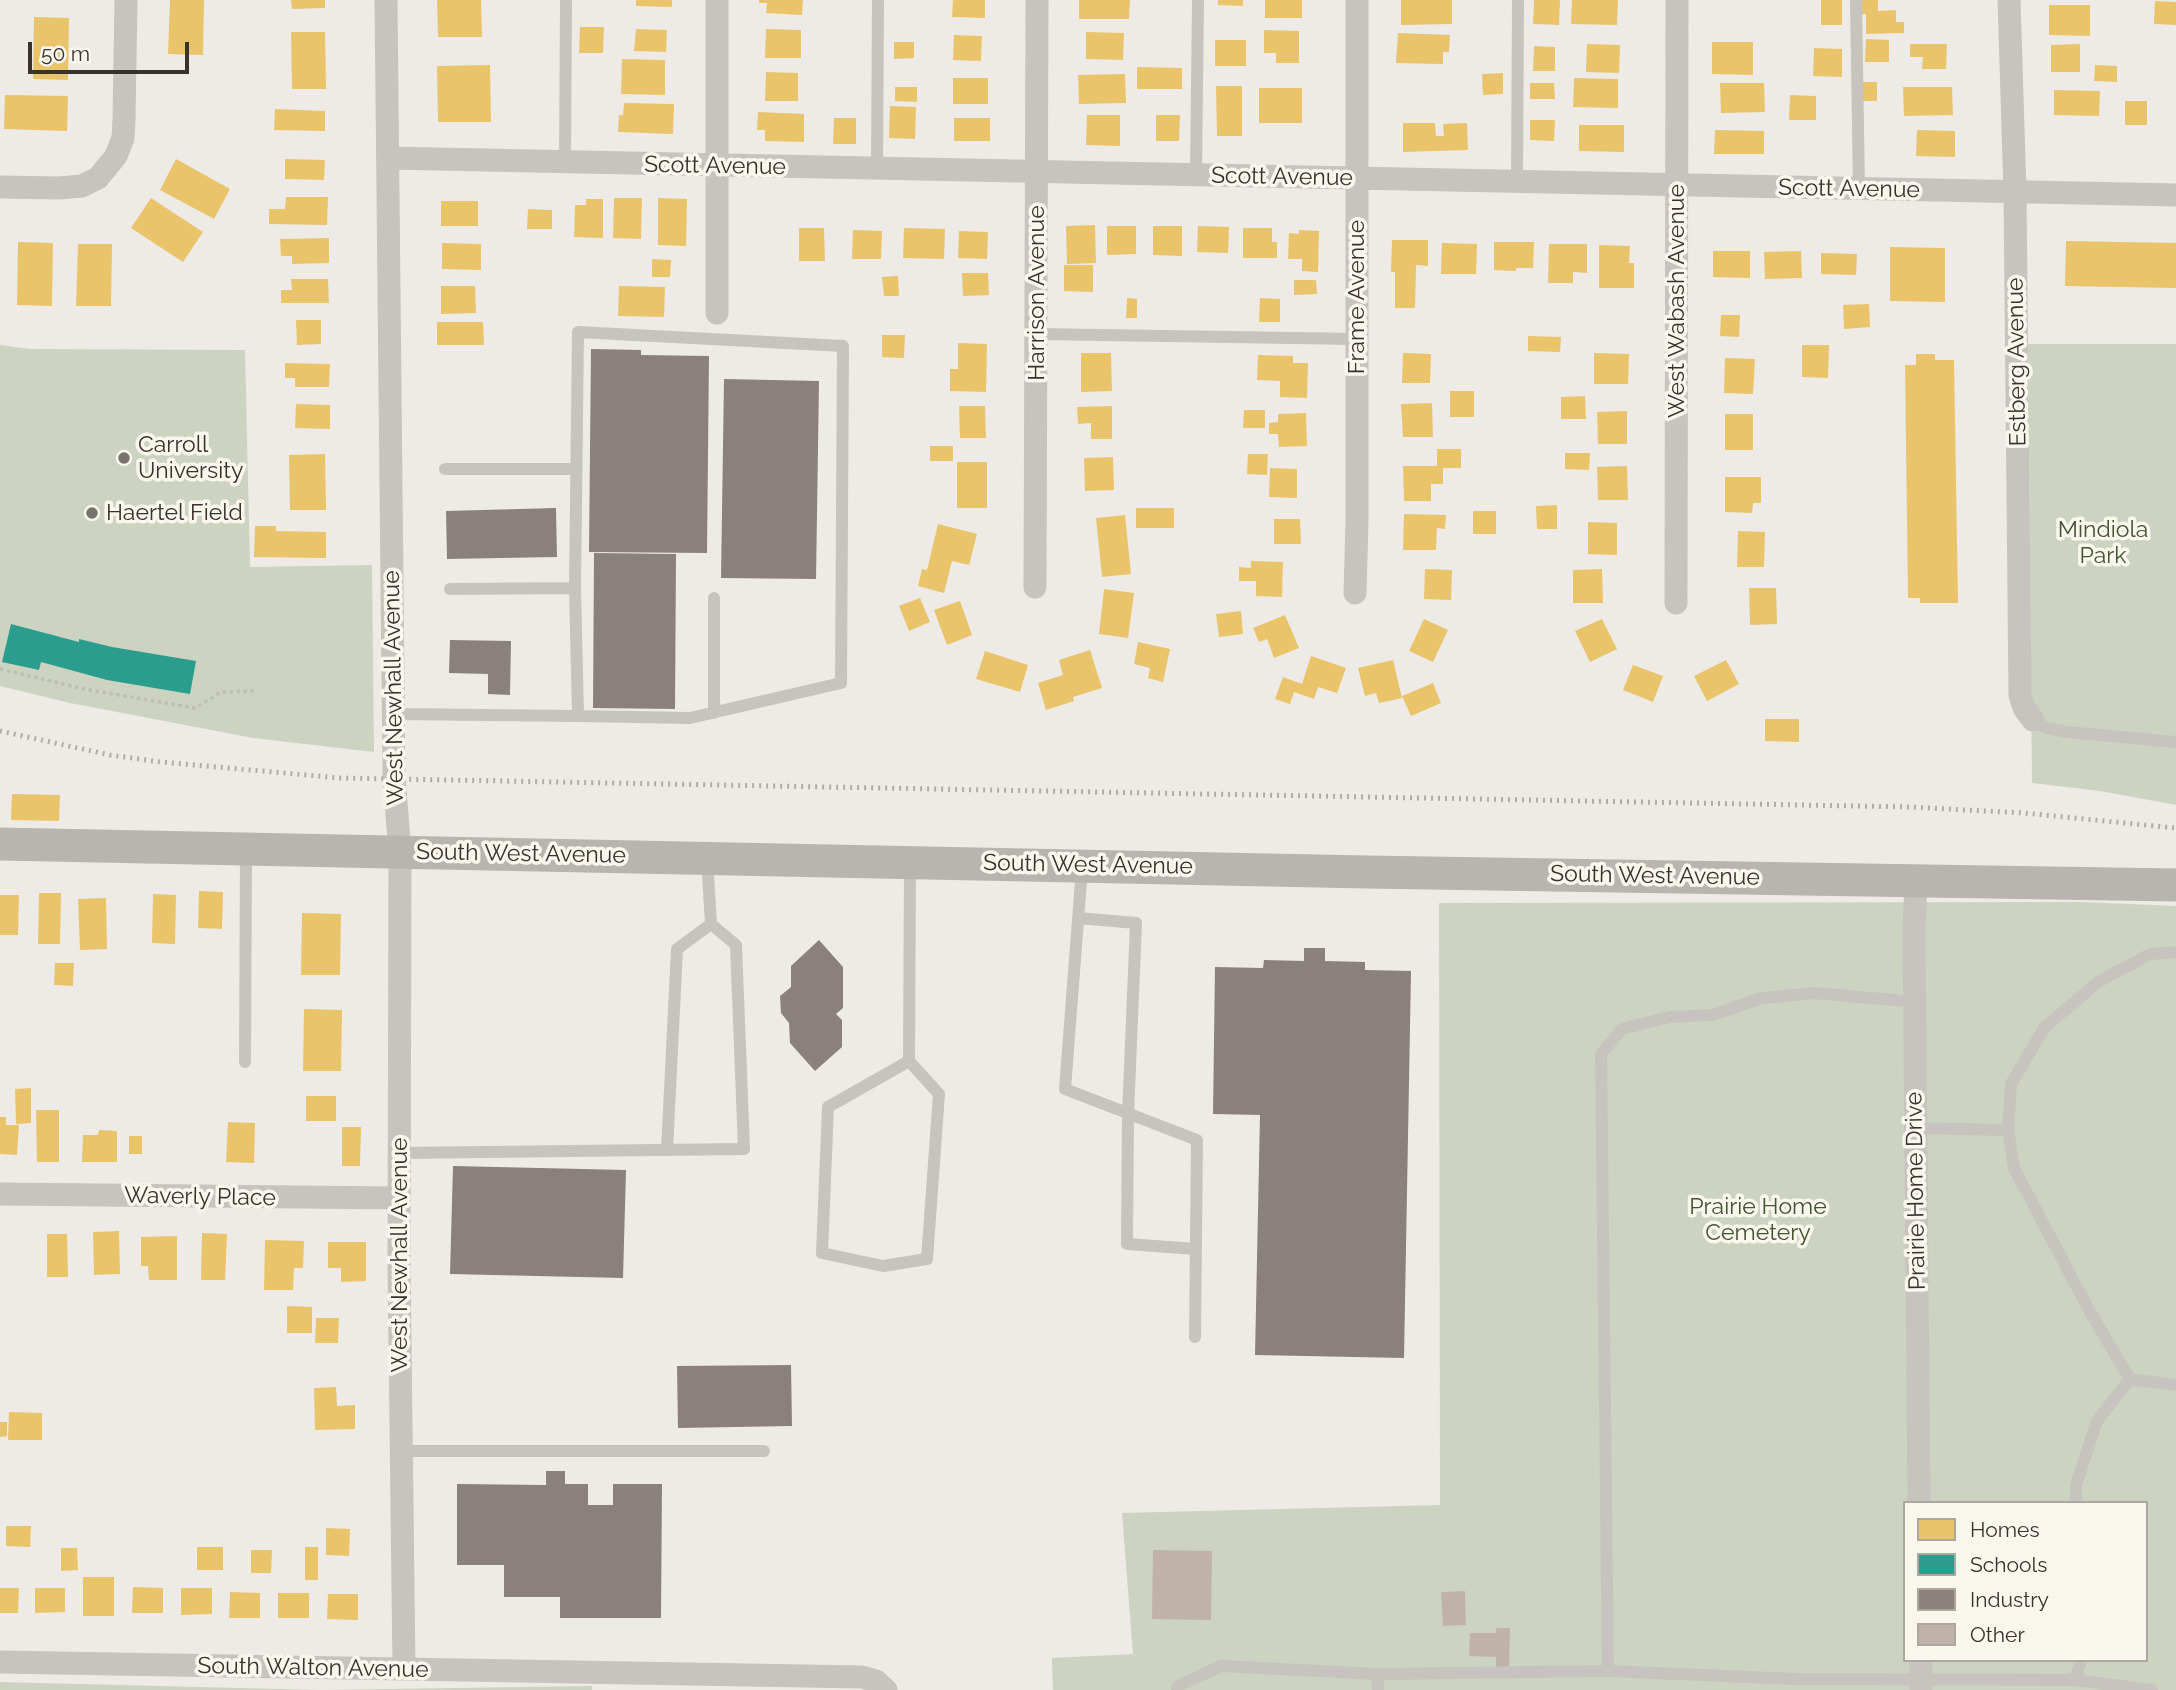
<!DOCTYPE html>
<html>
<head>
<meta charset="utf-8">
<style>
	body { margin:0 }
	#map { position:relative; width:2176px; height:1690px; overflow:hidden; background:#eeebe6; font-family:Raleway,sans-serif }
	canvas { display:block }
	.legend { position:absolute; left:1903px; top:1501px; width:245px; height:161px; box-sizing:border-box; background:#f9f6ee; border:2px solid #aca8a0; margin:0; padding:9px 12px; list-style:none; font-size:21px; color:#39322c }
	.legend li { display:flex; align-items:center; gap:14px; height:35px }
	.legend b { width:35px; border:2px solid #aca8a0 }
	.scale { position:absolute; left:28px; top:42px; width:161px; height:32px; box-sizing:border-box; border:4px solid #39322c; border-top:0; padding-left:9px; font-size:21px; line-height:24px; white-space:nowrap; color:#39322c; -webkit-text-stroke:5px #f9f6ee; paint-order:stroke }
</style>
</head>
<body>
<div id="map">
<canvas width="2176" height="1690"></canvas>
<ul class="legend">
<li><b style="height:19px;background:#e9c46a"></b>Homes</li>
<li><b style="height:19px;background:#2a9d8f"></b>Schools</li>
<li><b style="height:19px;background:#8a817c"></b>Industry</li>
<li><b style="height:19px;background:#c0b2a8"></b>Other</li>
</ul>
<div class="scale">50 m</div>
</div>
<script>
const context = document.querySelector('canvas').getContext('2d');
context.lineJoin = 'round';
function fillPath(path, color) {
  context.fillStyle = color;
  context.fill(path, 'evenodd');
}
function poly(rows) {
  const path = new Path2D();
  for (const r of rows) {
    path.moveTo(r[0], r[1]);
    for (let i = 2; i < r.length; i += 2) path.lineTo(r[i], r[i + 1]);
  }
  return path;
}
function trace(path, color, width, dash) {
  context.strokeStyle = color;
  context.lineWidth = width;
  context.lineCap = dash ? 'butt' : 'round';
  context.setLineDash(dash || []);
  context.stroke(path);
}
function label(font, color, halo, rows, align = 'center') {
  context.font = font + ' Raleway,sans-serif';
  context.lineWidth = 7;
  context.setLineDash([]);
  context.textBaseline = 'middle';
  context.strokeStyle = halo;
  context.fillStyle = color;
  for (const [text, x, y, turn = 0] of rows) {
    context.save();
    context.translate(x, y);
    context.rotate((+turn || 0) * Math.PI / 180);
    context.textAlign = isNaN(turn) ? turn : align;
    if (halo) context.strokeText(text, 0, 0);
    context.fillText(text, 0, 0);
    context.restore();
  }
}
fillPath(poly([
	[2028,344,2176,344,2176,805,2100,791,2032,783],
	[0,345,30,349,245,350,250,567,372,565,374,752,253,738,70,703,0,686],
	[2080,902,2176,906,2176,1690,1053,1690,1052,1658,1133,1654,1122,1513,1440,1505,1439,903],
	[1905,1503,2146,1503,2146,1660,1905,1660],
	[0,1682,320,1690,592,1686,592,1690,0,1690]
]), '#cdd3c1');
fillPath(poly([
	[170,0,204,0,203,55,168,54],
	[291,0,325,0,325,8,292,9],
	[437,0,481,0,482,37,438,37],
	[636,0,672,0,672,7,636,6],
	[759,0,803,0,802,15,766,13,767,3,759,3],
	[953,0,985,0,985,18,952,17],
	[1079,0,1130,0,1129,19,1079,19],
	[1218,0,1243,0,1243,6,1218,5],
	[1265,0,1302,0,1302,18,1265,18],
	[1401,0,1452,0,1452,24,1401,25],
	[1534,0,1560,0,1559,25,1533,24],
	[1572,0,1618,0,1617,25,1571,24],
	[1821,0,1842,0,1842,25,1821,25],
	[1858,0,1878,0,1878,11,1896,10,1896,22,1904,22,1904,33,1866,34,1866,14,1858,15],
	[2155,1,2176,2,2176,25,2154,24],
	[2049,5,2090,5,2090,36,2049,35],
	[34,17,69,18,68,80,33,79],
	[580,27,604,27,603,53,579,53],
	[636,29,667,30,666,52,634,51],
	[766,29,801,30,801,58,765,58],
	[1264,30,1299,31,1299,63,1276,63,1276,53,1264,53],
	[291,32,325,32,326,89,292,89],
	[1086,32,1124,33,1123,60,1086,59],
	[1398,33,1450,35,1449,52,1443,52,1443,64,1396,63],
	[954,35,982,36,981,61,953,60],
	[1866,39,1889,40,1889,62,1865,62],
	[1215,40,1246,40,1246,66,1215,66],
	[894,42,914,42,914,58,894,59],
	[1712,42,1753,42,1753,75,1712,74],
	[1587,44,1620,45,1619,73,1586,72],
	[1910,44,1947,44,1946,69,1922,69,1923,57,1910,57],
	[2080,44,2080,72,2051,72,2051,45],
	[1534,46,1555,47,1555,71,1533,71],
	[1814,48,1842,49,1842,77,1813,76],
	[622,59,665,60,665,95,621,94],
	[490,65,491,122,438,122,437,66],
	[2095,65,2117,66,2117,82,2094,81],
	[1137,67,1182,68,1182,89,1137,89],
	[766,72,798,73,798,101,765,101],
	[1503,73,1503,94,1483,95,1482,74],
	[1125,74,1126,103,1079,104,1078,75],
	[953,78,988,78,988,104,953,104],
	[1574,78,1618,79,1618,108,1573,107],
	[1861,82,1877,82,1877,101,1861,101],
	[1530,83,1554,83,1555,99,1530,99],
	[1720,83,1764,83,1765,112,1721,113],
	[1216,86,1242,86,1242,136,1217,136],
	[895,87,917,87,917,102,895,101],
	[1903,87,1952,87,1953,115,1904,116],
	[1259,88,1302,88,1302,123,1259,123],
	[2054,90,2100,91,2099,116,2054,115],
	[5,95,68,96,67,131,4,129],
	[1790,95,1816,96,1816,120,1789,120],
	[2125,101,2147,101,2147,125,2125,125],
	[624,103,674,104,673,134,618,132,619,115,623,115],
	[890,106,916,107,915,139,889,138],
	[275,109,325,111,325,131,274,130],
	[758,112,804,114,804,142,765,141,765,130,757,130],
	[1087,115,1120,115,1120,146,1086,145],
	[1156,115,1180,115,1179,141,1156,141],
	[834,118,856,118,856,144,833,144],
	[954,118,990,118,990,141,954,141],
	[1530,120,1555,120,1554,141,1530,140],
	[1403,123,1435,123,1436,136,1444,136,1443,124,1467,123,1468,150,1403,152],
	[1579,125,1624,125,1624,152,1579,151],
	[1715,130,1764,131,1764,154,1714,154],
	[1917,130,1955,131,1955,157,1916,156],
	[176,159,230,189,214,219,160,190],
	[285,159,325,160,324,180,285,179],
	[286,197,328,197,327,225,269,224,269,209,285,209],
	[151,198,203,232,183,262,131,228],
	[614,198,642,198,641,239,613,238],
	[658,198,687,199,686,246,658,245],
	[586,199,603,199,603,238,574,237,575,205,586,205],
	[441,201,478,201,478,226,441,226],
	[528,209,552,210,552,229,527,229],
	[1095,225,1096,263,1067,264,1066,226],
	[1107,226,1136,226,1136,254,1107,255],
	[1153,226,1182,226,1182,256,1153,255],
	[1198,226,1229,227,1228,253,1197,252],
	[799,228,824,228,825,261,799,261],
	[904,228,945,229,944,259,903,258],
	[1243,228,1272,228,1272,242,1277,242,1277,258,1243,258],
	[853,230,882,231,881,259,852,259],
	[1299,230,1319,231,1318,272,1302,271,1302,259,1288,259,1289,233,1299,234],
	[959,231,988,232,987,259,958,258],
	[329,238,329,263,292,264,292,256,281,256,280,239],
	[1392,240,1428,240,1428,266,1416,265,1415,308,1395,308,1395,272,1391,272],
	[2066,241,2176,243,2176,288,2065,286],
	[18,242,53,243,52,306,17,305],
	[1494,242,1534,242,1533,268,1516,268,1516,271,1494,270],
	[442,243,481,244,481,270,442,269],
	[1442,243,1477,244,1476,274,1441,274],
	[78,244,112,244,111,306,76,306],
	[1549,244,1587,244,1587,273,1573,272,1573,283,1548,283],
	[1599,245,1630,246,1629,263,1634,263,1634,288,1599,288],
	[1890,247,1945,248,1945,302,1890,301],
	[1713,251,1750,251,1750,278,1713,277],
	[1801,251,1802,278,1765,279,1764,252],
	[1821,253,1857,254,1856,275,1821,274],
	[652,259,671,260,670,277,652,277],
	[1064,265,1093,265,1093,292,1064,291],
	[962,273,988,273,989,295,963,296],
	[898,276,899,296,884,296,882,277],
	[291,279,328,279,329,303,281,303,281,290,292,290],
	[1294,280,1316,280,1317,294,1294,295],
	[441,286,475,286,476,313,441,314],
	[619,286,665,287,664,317,618,316],
	[1127,298,1137,299,1137,318,1126,318],
	[1260,298,1280,299,1280,322,1259,322],
	[1869,304,1870,327,1844,329,1843,305],
	[1721,315,1740,315,1739,337,1720,336],
	[296,320,321,320,321,344,297,345],
	[437,322,483,322,484,345,437,345],
	[882,335,905,335,904,358,882,357],
	[1528,336,1561,337,1560,352,1528,351],
	[958,343,987,344,986,392,950,391,950,369,958,369],
	[1802,345,1829,345,1828,378,1802,377],
	[1081,353,1111,353,1112,391,1081,392],
	[1403,353,1431,354,1430,383,1402,383],
	[1594,353,1629,354,1628,384,1594,384],
	[1916,354,1935,354,1935,360,1954,360,1958,603,1920,603,1920,598,1908,598,1905,365,1916,365],
	[1258,355,1293,356,1293,363,1308,363,1307,398,1280,397,1280,381,1257,380],
	[1725,358,1755,359,1753,394,1724,393],
	[285,363,330,364,329,387,295,387,295,378,285,378],
	[1450,391,1474,391,1474,417,1450,417],
	[1585,396,1586,419,1561,419,1561,397],
	[1432,403,1433,437,1403,437,1401,404],
	[296,404,330,405,330,429,295,428],
	[959,406,985,406,986,438,960,438],
	[1112,406,1112,439,1091,439,1091,423,1078,424,1077,407],
	[1244,410,1265,410,1265,428,1243,428],
	[1627,411,1627,444,1598,444,1597,412],
	[1306,413,1307,446,1279,447,1278,434,1269,434,1269,423,1278,422,1278,414],
	[1725,414,1753,414,1753,450,1725,450],
	[930,446,953,446,953,461,930,461],
	[1437,449,1461,449,1461,468,1443,468,1443,484,1431,484,1431,501,1404,501,1403,466,1437,466],
	[1565,453,1590,453,1589,470,1565,469],
	[325,454,326,510,290,510,289,455],
	[1248,454,1268,454,1267,475,1247,474],
	[1113,457,1114,490,1085,491,1084,458],
	[957,462,987,462,987,508,957,508],
	[1627,466,1628,500,1598,500,1597,467],
	[1270,468,1297,469,1297,498,1269,497],
	[1725,477,1761,477,1761,503,1753,503,1752,513,1725,512],
	[1557,505,1557,529,1537,529,1536,506],
	[1136,508,1174,508,1174,528,1136,528],
	[1473,511,1496,511,1496,534,1473,534],
	[1404,514,1446,515,1445,529,1437,528,1436,550,1403,550],
	[1125,515,1131,574,1102,577,1096,518],
	[1274,519,1300,519,1301,544,1274,544],
	[1588,522,1617,523,1617,555,1588,554],
	[938,524,977,534,969,565,952,561,944,593,918,586,922,569,927,570],
	[255,526,276,526,276,531,326,532,326,558,254,557],
	[1738,531,1765,532,1764,567,1737,567],
	[1251,561,1283,562,1282,597,1256,596,1256,581,1239,581,1239,567,1251,568],
	[1425,569,1452,570,1451,600,1424,599],
	[1602,569,1603,603,1573,603,1573,570],
	[1749,588,1776,588,1777,624,1750,625],
	[1104,589,1134,593,1128,638,1099,634],
	[920,598,930,622,909,631,899,606],
	[960,601,972,635,947,645,934,610],
	[1241,611,1243,634,1219,637,1216,614],
	[1285,615,1299,648,1274,658,1267,639,1259,642,1253,628],
	[1424,619,1448,630,1433,662,1409,651],
	[1602,619,1617,649,1590,662,1575,631],
	[1138,642,1170,649,1163,682,1148,678,1150,668,1134,664],
	[1090,650,1102,688,1073,697,1074,701,1046,710,1038,683,1063,675,1059,660],
	[985,651,1028,665,1020,692,976,679],
	[1311,656,1346,668,1337,693,1318,687,1314,699,1294,692,1290,704,1275,699,1283,677,1302,684],
	[1393,660,1402,698,1379,703,1376,693,1365,696,1358,668],
	[1726,660,1739,684,1707,701,1694,676],
	[1633,665,1663,676,1653,702,1623,690],
	[1433,683,1441,703,1411,716,1402,696],
	[1765,719,1799,719,1799,742,1765,741],
	[12,794,60,795,59,821,11,820],
	[199,891,223,892,222,929,198,928],
	[39,893,61,893,60,944,38,944],
	[153,894,176,895,175,944,152,943],
	[0,895,19,895,18,935,0,935],
	[106,898,107,949,80,950,78,899],
	[302,913,341,914,340,975,301,975],
	[55,963,74,963,73,986,54,985],
	[304,1009,342,1010,341,1071,303,1071],
	[31,1088,31,1123,16,1124,15,1089],
	[306,1096,336,1096,336,1121,306,1121],
	[36,1110,59,1110,59,1162,37,1162],
	[0,1117,6,1117,6,1125,19,1125,17,1155,0,1154],
	[228,1122,255,1123,254,1163,226,1162],
	[342,1127,361,1127,360,1166,342,1166],
	[99,1130,117,1131,117,1162,82,1162,83,1135,98,1135],
	[129,1136,142,1136,142,1154,129,1154],
	[119,1231,120,1274,94,1275,93,1232],
	[202,1233,227,1234,225,1280,201,1280],
	[47,1234,67,1234,68,1277,47,1277],
	[177,1236,177,1280,149,1280,148,1266,141,1266,141,1237],
	[265,1240,304,1241,303,1268,294,1268,293,1290,264,1290],
	[328,1242,366,1242,366,1281,341,1282,341,1268,328,1268],
	[287,1306,312,1307,312,1333,287,1333],
	[316,1318,339,1318,338,1343,315,1343],
	[336,1387,337,1406,355,1405,355,1429,315,1430,314,1388],
	[9,1412,42,1413,42,1440,8,1440],
	[0,1422,7,1422,7,1436,0,1437],
	[6,1526,31,1526,30,1547,6,1546],
	[326,1528,350,1529,349,1556,326,1555],
	[197,1547,223,1547,223,1570,197,1570],
	[305,1547,318,1547,318,1580,305,1580],
	[61,1548,77,1548,78,1570,61,1571],
	[251,1550,272,1550,271,1573,251,1573],
	[83,1577,114,1577,114,1616,83,1616],
	[133,1587,163,1588,163,1613,132,1613],
	[0,1588,19,1588,18,1613,0,1613],
	[35,1588,65,1588,65,1612,35,1613],
	[181,1588,212,1588,212,1614,181,1615],
	[230,1592,260,1593,260,1618,229,1618],
	[278,1593,309,1593,309,1618,278,1618],
	[328,1594,358,1594,358,1620,327,1619]
]), '#e9c46a');
fillPath(poly([
	[11,624,79,642,79,639,112,647,196,661,190,694,107,680,41,662,39,670,2,662]
]), '#2a9d8f');
fillPath(poly([
	[591,349,641,350,641,355,709,356,707,553,589,552],
	[724,379,819,381,816,579,721,578],
	[556,508,557,557,447,559,446,511],
	[594,553,676,554,675,709,593,708],
	[450,640,511,641,510,695,488,694,488,674,449,673],
	[819,940,843,967,843,1008,836,1014,842,1020,842,1047,815,1071,790,1043,789,1023,781,1013,780,996,791,987,791,966],
	[1304,948,1325,948,1325,961,1365,962,1365,970,1411,971,1404,1358,1255,1355,1260,1115,1213,1114,1215,967,1263,968,1264,960,1304,961],
	[453,1166,626,1170,623,1278,450,1274],
	[791,1365,792,1426,678,1428,677,1366],
	[546,1471,565,1471,565,1484,588,1484,588,1505,613,1505,613,1484,662,1484,661,1618,560,1618,560,1597,504,1597,504,1565,457,1565,457,1484,546,1485]
]), '#8a817c');
fillPath(poly([
	[1153,1550,1212,1551,1211,1620,1152,1619],
	[1465,1591,1466,1625,1443,1626,1441,1592],
	[1496,1628,1510,1628,1509,1670,1496,1669,1496,1657,1469,1656,1470,1633,1496,1633]
]), '#c0b2a8');
trace(poly([
	[0,669,84,689,195,708,221,692,254,691]
]), '#c0bcb6', 3.5, [3.5, 3.5]);
trace(poly([
	[1856,0,1859,189],
	[565,163,566,0],
	[877,169,878,0],
	[1196,175,1198,0],
	[1517,182,1518,0],
	[1037,334,1357,339],
	[445,469,576,469],
	[575,588,578,332,843,346,841,683,690,718,578,716],
	[714,598,714,713],
	[393,714,578,716,575,588,450,589],
	[2033,720,2046,728,2067,732,2176,742],
	[1082,868,1065,1089,1197,1140,1195,1337],
	[1078,918,1136,923,1128,1114,1127,1244,1196,1249],
	[909,1061,828,1107,822,1253,883,1266,927,1259,939,1094,909,1061,910,862],
	[245,1062,246,849],
	[1916,1128,2008,1130,2014,1168,2090,1312,2130,1379,2176,1385],
	[2008,1130,2011,1084,2044,1028,2098,982,2150,954,2176,952],
	[667,1150,677,949,711,924],
	[399,1153,744,1149,736,945,711,924,707,858],
	[401,1451,764,1451],
	[2076,1503,2076,1485,2097,1421,2130,1379],
	[1608,1671,1601,1054,1622,1029,1669,1017,1713,1015,1762,998,1815,993,1915,1002],
	[1377,1674,1378,1690],
	[2075,1680,2081,1660],
	[1177,1690,1178,1686,1221,1666,1377,1674,1608,1671,1796,1679,2075,1680,2152,1690]
]), '#c7c3be', 12);
trace(poly([
	[386,0,394,777,400,852,399,1263,404,1669],
	[717,0,717,313],
	[2009,0,2015,192,2020,695,2024,708,2033,720],
	[388,158,2176,195],
	[0,187,59,188,82,186,98,178,116,156,123,138,124,119,126,0],
	[1035,587,1037,0],
	[1355,593,1357,521,1357,0],
	[1676,603,1677,0],
	[1916,880,1914,930,1919,1503],
	[0,1194,399,1198],
	[1921,1660,1921,1690],
	[0,1662,862,1677,876,1681,886,1690]
]), '#c7c3be', 23);
trace(poly([
	[0,844,1367,872,2176,885]
]), '#b8b4ae', 33);
trace(poly([
	[0,731,110,755,161,762,340,778,1909,807,2024,813,2176,828]
]), '#afaca8', 5, [2, 5]);
for (const [x, y, r, color] of [
	[124,458,7,"#78736d"],
	[92,513,7,"#78736d"]
]) {
  const dot = new Path2D();
  dot.arc(x, y, r, 0, 2 * Math.PI);
  context.fillStyle = color;
  context.fill(dot);
  trace(dot, '#f9f6ee', 2.5);
}
label('23px', '#39322c', '#f9f6ee', [
	["Scott Avenue",715,166,1],
	["Scott Avenue",1282,177,1],
	["Scott Avenue",1849,189,1],
	["Harrison Avenue",1037,293,-90],
	["Frame Avenue",1357,297,-90],
	["West Wabash Avenue",1677,301,-90],
	["Estberg Avenue",2017,362,-91],
	["West Newhall Avenue",394,688,-91],
	["South West Avenue",521,854,1],
	["South West Avenue",1088,865,1],
	["South West Avenue",1655,876,1],
	["Prairie Home Drive",1916,1191,-91],
	["Waverly Place",200,1197,1],
	["West Newhall Avenue",400,1255,-90],
	["South Walton Avenue",313,1668,1]
]);
label('23px', '#39322c', '#f9f6ee', [
	["Carroll",138,445],
	["University",138,471],
	["Haertel Field",106,513]
], 'left');
label('23px', '#435531', '#f9f6ee', [
	["Mindiola",2103,530],
	["Park",2103,556],
	["Prairie Home",1758,1207],
	["Cemetery",1758,1233]
]);
</script>
</body>
</html>
